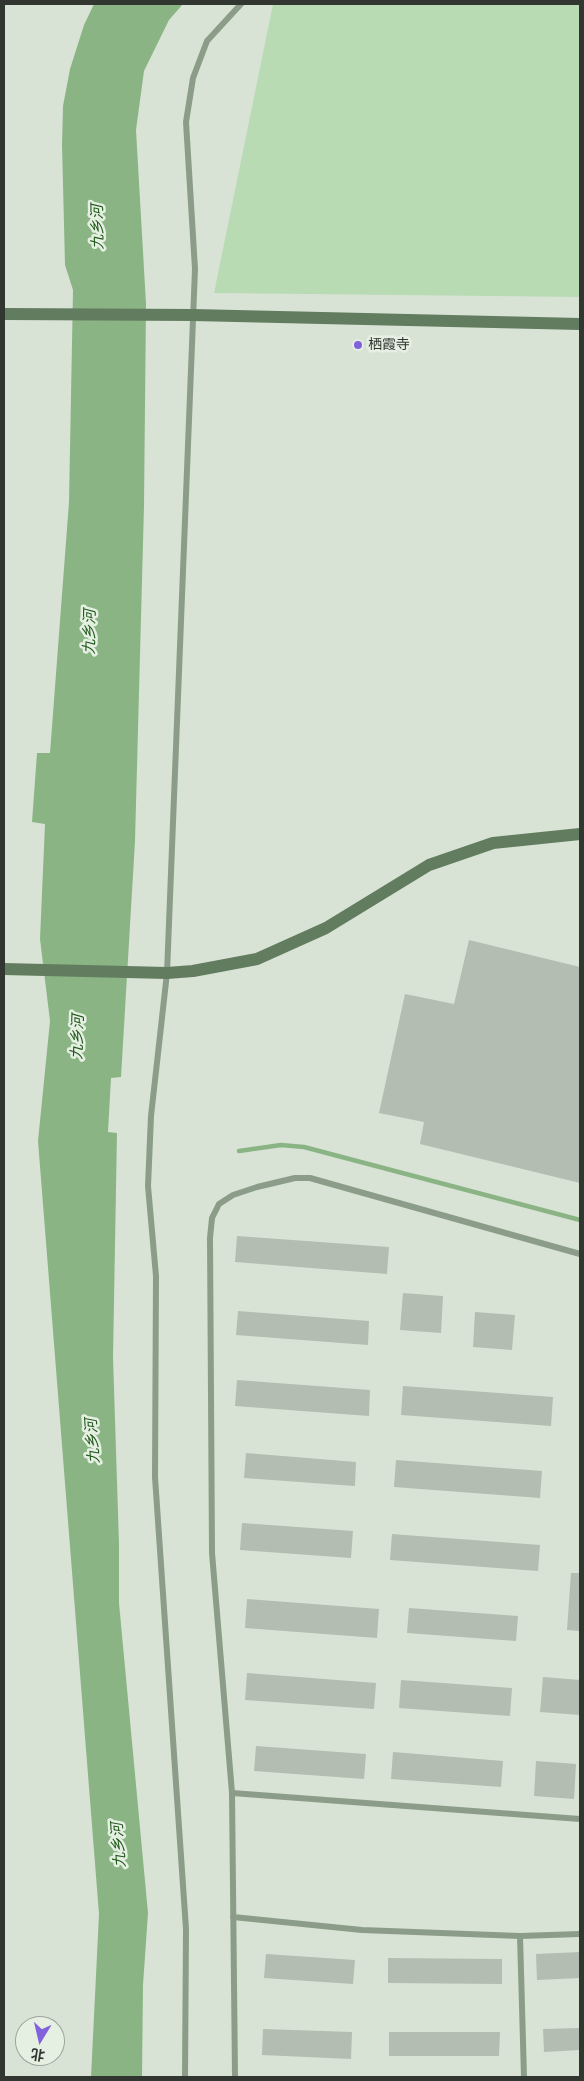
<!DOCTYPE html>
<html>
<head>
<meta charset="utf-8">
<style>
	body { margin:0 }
	#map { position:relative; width:584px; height:2081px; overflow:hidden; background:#d8e3d6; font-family:"IBM Plex Serif","Noto Sans SC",serif }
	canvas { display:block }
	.frame { position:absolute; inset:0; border:5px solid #313631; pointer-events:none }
	.north { position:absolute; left:15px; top:2016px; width:50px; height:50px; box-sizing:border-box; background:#e5f0e3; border:1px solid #9da69c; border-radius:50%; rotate:189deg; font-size:14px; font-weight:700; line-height:20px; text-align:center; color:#313631 }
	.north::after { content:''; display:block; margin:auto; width:18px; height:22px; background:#8161dc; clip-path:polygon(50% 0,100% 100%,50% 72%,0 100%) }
</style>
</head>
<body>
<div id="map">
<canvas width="584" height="2081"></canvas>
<div class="frame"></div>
<div class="north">北</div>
</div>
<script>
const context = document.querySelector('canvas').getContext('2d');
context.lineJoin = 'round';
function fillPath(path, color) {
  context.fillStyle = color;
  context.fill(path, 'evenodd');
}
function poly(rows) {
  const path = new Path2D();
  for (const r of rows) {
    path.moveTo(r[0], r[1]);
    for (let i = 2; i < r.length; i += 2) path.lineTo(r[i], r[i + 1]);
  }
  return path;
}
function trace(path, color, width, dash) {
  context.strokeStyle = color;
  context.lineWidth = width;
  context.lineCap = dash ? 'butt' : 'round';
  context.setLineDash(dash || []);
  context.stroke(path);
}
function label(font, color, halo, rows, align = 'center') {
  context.font = font + ' "IBM Plex Serif","Noto Sans SC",serif';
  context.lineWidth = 5;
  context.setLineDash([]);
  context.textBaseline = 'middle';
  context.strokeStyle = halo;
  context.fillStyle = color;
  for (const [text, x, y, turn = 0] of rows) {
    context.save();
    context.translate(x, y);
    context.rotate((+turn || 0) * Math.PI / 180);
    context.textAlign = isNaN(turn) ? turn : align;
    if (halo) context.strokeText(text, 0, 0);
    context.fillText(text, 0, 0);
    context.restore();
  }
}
fillPath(poly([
	[273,4,580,4,580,297,214,293]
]), '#b9dbb4');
fillPath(poly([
	[94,4,183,4,169,20,144,71,136,130,146,304,144,506,135,841,121,1077,111,1078,108,1132,117,1133,113,1357,119,1544,119,1603,148,1913,143,1985,142,2077,91,2077,99,1914,38,1141,50,1021,40,939,45,824,32,822,37,753,50,753,69,502,73,290,65,265,62,145,63,106,70,69,84,25]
]), '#8bb485');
trace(poly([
	[239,1151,281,1145,304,1147,580,1220]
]), '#8bb485', 4.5);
fillPath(poly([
	[469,940,580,967,580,1183,420,1144,424,1122,379,1113,405,994,454,1004],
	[237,1236,389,1247,387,1274,235,1262],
	[403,1293,443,1296,441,1333,400,1330],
	[238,1311,369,1321,368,1345,236,1335],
	[475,1312,515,1315,512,1350,473,1347],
	[237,1380,370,1390,369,1416,235,1406],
	[403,1386,553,1397,551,1426,401,1415],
	[246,1453,356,1462,355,1486,244,1478],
	[396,1460,542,1471,540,1498,394,1487],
	[242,1523,353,1531,351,1558,240,1550],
	[392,1534,540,1545,538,1571,390,1560],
	[571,1573,580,1573,580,1631,567,1630],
	[247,1599,379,1609,377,1638,245,1628],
	[409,1608,518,1616,516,1641,407,1633],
	[247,1673,376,1683,374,1709,245,1700],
	[543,1677,580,1680,580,1715,540,1712],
	[401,1680,512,1688,510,1716,399,1708],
	[256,1746,366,1754,364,1779,254,1771],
	[393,1752,503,1761,501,1787,391,1779],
	[536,1761,576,1764,574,1799,534,1796],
	[580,1952,580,1978,537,1980,536,1954],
	[266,1954,355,1960,353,1984,264,1978],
	[388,1958,502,1959,502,1984,388,1983],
	[580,2028,580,2050,544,2052,543,2029],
	[263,2029,352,2032,351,2059,262,2055],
	[389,2032,500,2032,499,2056,389,2056]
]), '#b3bdb1');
trace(poly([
	[232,1793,580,1819],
	[233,1917,362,1930,520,1936,580,1934],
	[520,1936,524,2077],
	[185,2077,186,1929,155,1477,156,1276,148,1186,151,1116,167,973,195,269,186,122,193,78,207,41,241,4],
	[235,2077,232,1793,212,1553,210,1238,212,1218,219,1204,233,1195,257,1187,295,1178,310,1178,580,1254]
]), '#8b9d88', 6);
trace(poly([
	[4,314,193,315,580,324],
	[4,969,167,973,193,971,257,959,326,928,429,865,493,843,580,834]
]), '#627c5f', 12);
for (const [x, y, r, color] of [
	[358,345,5,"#8161dc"]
]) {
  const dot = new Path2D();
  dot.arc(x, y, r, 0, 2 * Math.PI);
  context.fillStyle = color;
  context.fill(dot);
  trace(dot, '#e5f0e3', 2);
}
label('14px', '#313631', '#e5f0e3', [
	["栖霞寺",368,345]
], 'left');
label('italic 15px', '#20571a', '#e5f0e3', [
	["九乡河",98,227,-91],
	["九乡河",90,632,-89],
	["九乡河",78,1037,-88],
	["九乡河",93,1441,-94],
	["九乡河",119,1845,-94]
]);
</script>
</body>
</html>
